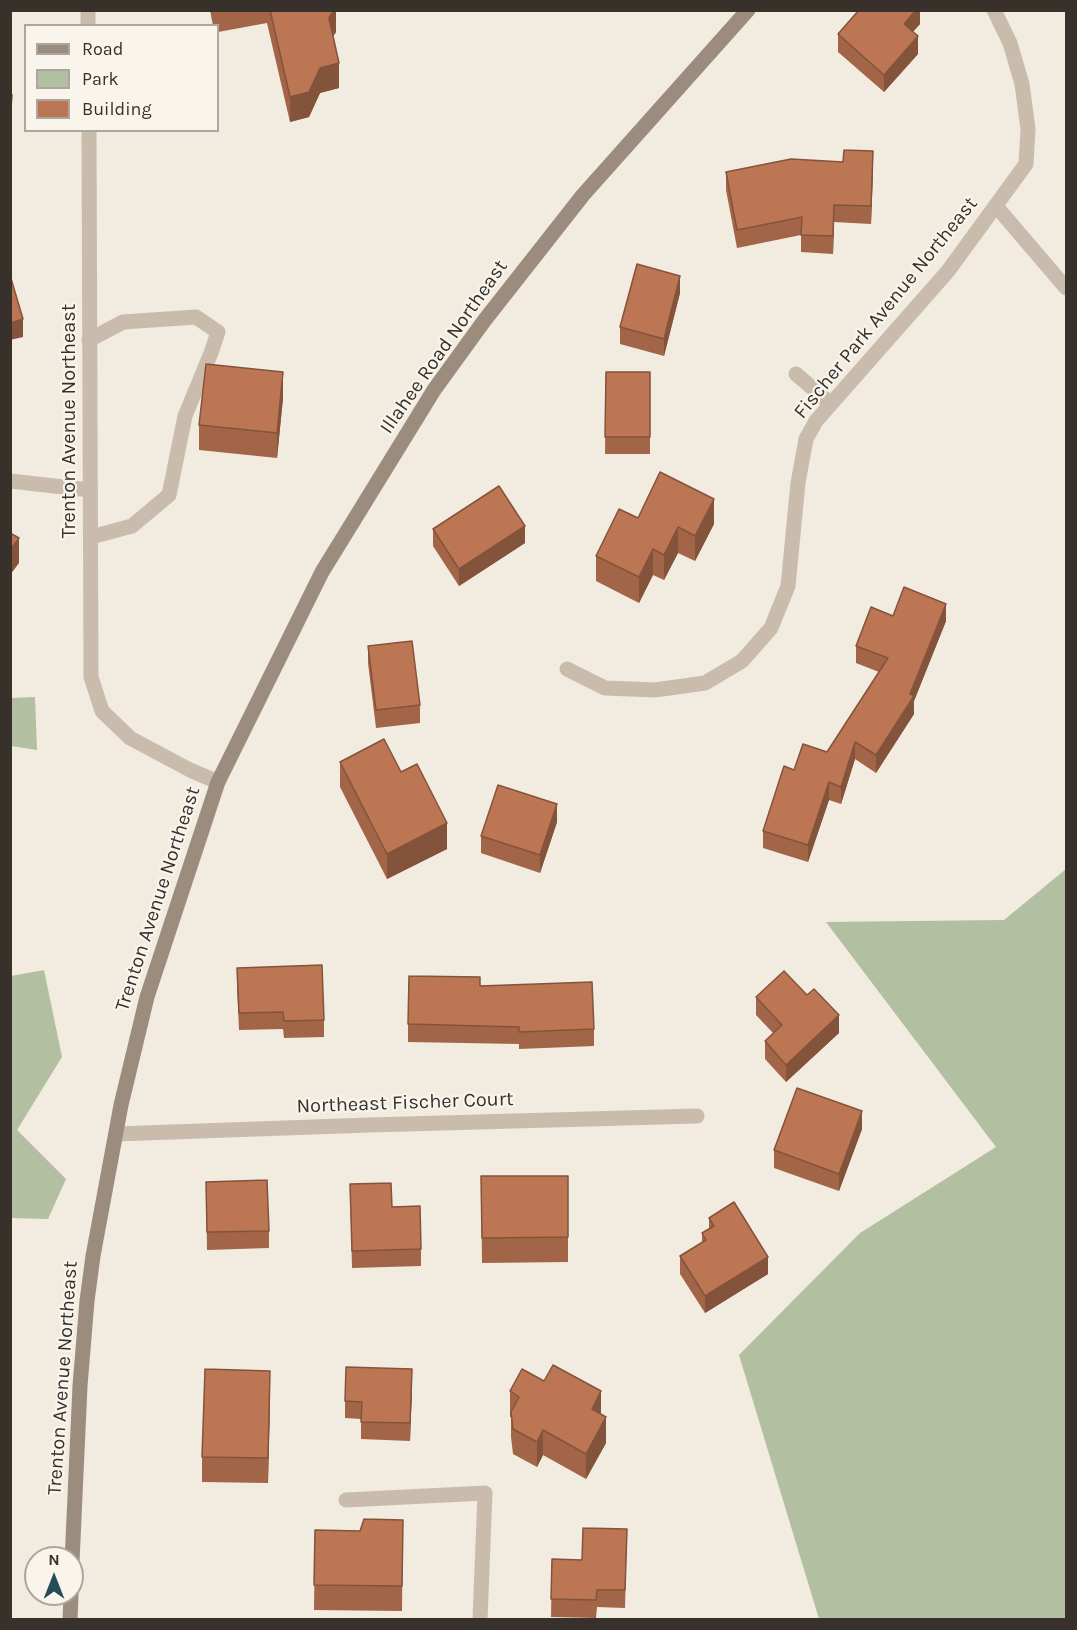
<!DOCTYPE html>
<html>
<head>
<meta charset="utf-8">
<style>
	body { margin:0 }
	#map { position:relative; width:1077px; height:1630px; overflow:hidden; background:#f1ebe0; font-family:Karla,sans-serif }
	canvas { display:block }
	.frame { position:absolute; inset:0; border:12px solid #37302b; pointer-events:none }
	.legend { position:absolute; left:24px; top:24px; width:195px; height:108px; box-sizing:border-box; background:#f9f4ec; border:2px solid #aba69f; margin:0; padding:8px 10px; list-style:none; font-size:18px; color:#37302b }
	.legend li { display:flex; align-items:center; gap:12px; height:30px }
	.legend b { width:30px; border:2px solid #aba69f }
	.north { position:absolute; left:24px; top:1546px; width:60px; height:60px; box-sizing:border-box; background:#f9f4ec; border:2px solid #aba69f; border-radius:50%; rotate:0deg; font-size:16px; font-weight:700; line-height:24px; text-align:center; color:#37302b }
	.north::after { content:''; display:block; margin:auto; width:21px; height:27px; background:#244e56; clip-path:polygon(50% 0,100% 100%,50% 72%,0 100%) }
</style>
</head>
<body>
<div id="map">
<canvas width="1077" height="1630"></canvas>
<div class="frame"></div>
<ul class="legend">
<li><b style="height:8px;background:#9c8c7e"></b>Road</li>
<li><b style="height:16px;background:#b2bfa1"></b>Park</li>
<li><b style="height:16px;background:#bc7654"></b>Building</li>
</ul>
<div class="north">N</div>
</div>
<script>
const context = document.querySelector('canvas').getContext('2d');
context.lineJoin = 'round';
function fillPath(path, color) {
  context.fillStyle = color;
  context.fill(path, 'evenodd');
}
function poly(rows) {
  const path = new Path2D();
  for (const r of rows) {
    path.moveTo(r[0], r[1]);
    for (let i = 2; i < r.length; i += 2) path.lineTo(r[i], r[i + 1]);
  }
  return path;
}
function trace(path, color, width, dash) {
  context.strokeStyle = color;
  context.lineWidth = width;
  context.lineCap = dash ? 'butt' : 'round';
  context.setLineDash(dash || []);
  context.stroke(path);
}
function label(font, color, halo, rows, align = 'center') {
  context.font = font + ' Karla,sans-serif';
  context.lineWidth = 4.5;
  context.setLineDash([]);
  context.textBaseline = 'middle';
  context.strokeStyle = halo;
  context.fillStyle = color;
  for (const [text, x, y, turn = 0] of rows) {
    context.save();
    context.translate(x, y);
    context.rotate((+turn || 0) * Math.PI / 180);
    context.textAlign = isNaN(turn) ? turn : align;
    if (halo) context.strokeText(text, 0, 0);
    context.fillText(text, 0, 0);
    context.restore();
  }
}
fillPath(poly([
	[35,697,37,750,11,746,11,698],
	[1066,869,1066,1619,819,1619,739,1355,860,1233,996,1147,826,922,1004,920],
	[44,970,62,1057,17,1130,66,1179,48,1219,11,1218,11,976]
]), '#b2bfa1');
trace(poly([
	[89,340,123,322,196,317,218,332,211,353,185,416,169,495,132,526,91,537],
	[10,481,90,490]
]), '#c9bcad', 15);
trace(poly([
	[88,10,88,26],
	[89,130,91,677,102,711,130,738,190,770,218,782],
	[996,206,1066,288],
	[796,374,831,404],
	[567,669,605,688,655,690,705,683,742,661,771,628,788,586,798,483,806,439,816,421,948,271,1026,164,1028,129,1022,84,1010,43,994,10],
	[116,1134,369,1125,697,1116],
	[346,1500,485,1493,480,1620]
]), '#c9bcad', 15);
trace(poly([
	[72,1562,80,1386,87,1301,93,1256,121,1105,147,997,218,782,322,572,434,390,484,321,583,195,748,10],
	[70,1620,71,1594]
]), '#9c8c7e', 15);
fillPath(poly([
	[210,10,336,10,336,32,333,36,339,88,320,93,309,117,290,122,267,23,218,32,218,26,213,26],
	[920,10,920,24,913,32,918,54,884,92,838,52,838,34],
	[873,169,871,224,834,222,833,254,801,252,801,235,737,248,726,190,726,172],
	[680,293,664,356,620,344,620,327],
	[606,372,650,372,650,454,605,454],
	[283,398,277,458,199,450,199,425],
	[638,518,714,524,695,561,678,553,664,580,653,575,639,603,596,581,596,556],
	[433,529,525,543,459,586,433,546],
	[893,616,946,621,914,701,914,714,876,773,855,759,841,804,829,800,808,862,763,848,763,831,794,770,827,752,879,672,856,663,856,646],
	[368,646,420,705,420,723,376,728,368,663],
	[340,762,401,772,447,849,387,879,340,787],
	[557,822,540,873,481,853,481,836],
	[237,985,324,1020,324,1037,284,1038,283,1029,239,1030],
	[480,986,594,1029,594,1046,519,1049,519,1044,408,1042,408,1024],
	[756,997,839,1033,786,1082,765,1059,765,1041,773,1033,756,1015],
	[862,1129,839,1191,774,1168,774,1150],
	[481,1176,568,1176,568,1262,482,1263],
	[206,1182,269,1231,269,1248,207,1250],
	[350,1184,392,1207,421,1249,421,1266,352,1268],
	[709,1218,768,1274,705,1313,680,1274,680,1256,702,1243,702,1233,709,1229],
	[412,1387,410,1441,361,1439,361,1419,345,1418,345,1401],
	[510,1391,601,1415,606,1443,586,1479,543,1455,537,1467,513,1454,511,1437,511,1417,510,1417],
	[270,1397,268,1483,202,1482,202,1457],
	[403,1520,402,1611,314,1610,315,1530,360,1531],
	[627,1529,625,1608,597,1607,596,1618,551,1617,552,1559,582,1560]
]), '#a26548');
fillPath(poly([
	[334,10,336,10,336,32,329,43,329,18],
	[916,10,920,10,920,24,904,41,904,24],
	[918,36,918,54,884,92,884,75],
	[339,63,339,88,320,93,309,117,290,122,290,97,320,68],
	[12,95,12,112,10,136,10,119],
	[873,151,873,169,871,224,871,206],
	[834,205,834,222,833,254,833,236],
	[680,276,680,293,664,356,664,339],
	[23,319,23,337,10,340,10,323],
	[283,372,283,398,277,458,277,433],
	[714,499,714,524,695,561,695,536],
	[525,526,525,543,459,586,459,569],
	[678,527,678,553,664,580,664,555],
	[19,538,19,563,10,575,10,550],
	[653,549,653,575,639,603,639,577],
	[946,604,946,621,914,701,914,714,876,773,876,755,910,694],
	[855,742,855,759,841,804,841,787],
	[829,782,829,800,808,862,808,845],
	[557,804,557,822,540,873,540,855],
	[447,823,447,849,387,879,387,854],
	[839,1015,839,1033,786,1082,786,1065],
	[862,1111,862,1129,839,1191,839,1174],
	[768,1257,768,1274,705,1313,705,1296],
	[412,1369,412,1387,410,1441,410,1423],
	[270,1371,270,1397,268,1483,268,1458],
	[601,1391,601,1417,592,1409],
	[606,1417,606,1443,586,1479,586,1454],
	[543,1430,543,1455,537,1467,537,1442]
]), '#84533b');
const building = poly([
	[270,10,334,10,329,18,339,63,320,68,309,92,290,97,270,10],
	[859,10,916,10,904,24,918,36,884,75,838,34,859,10],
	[10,94,12,95,10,119,10,94],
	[844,150,873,151,871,206,834,205,833,236,801,235,802,217,737,230,726,172,791,159,843,162,844,150],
	[637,264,680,276,664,339,620,327,637,264],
	[10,275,23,319,10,323,10,275],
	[206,364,283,372,277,433,199,425,206,364],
	[606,372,650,372,650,437,605,437,606,372],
	[660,472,714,499,695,536,678,527,664,555,653,549,639,577,596,556,619,509,638,518,660,472],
	[499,486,525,526,459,569,433,529,499,486],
	[10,533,19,538,10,550,10,533],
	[904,587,946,604,910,694,914,696,876,755,855,742,841,787,829,782,808,845,763,831,784,766,794,770,803,744,827,752,888,658,856,646,871,607,893,616,904,587],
	[412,641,420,705,376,710,368,646,412,641],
	[384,739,401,772,417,764,447,823,387,854,340,762,384,739],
	[498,785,557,804,540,855,481,836,498,785],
	[322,965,324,1020,284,1021,283,1012,239,1013,237,968,322,965],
	[784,971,807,995,814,989,839,1015,786,1065,765,1041,782,1025,756,997,784,971],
	[409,976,480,977,480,986,592,982,594,1029,519,1032,519,1027,408,1024,409,976],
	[797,1088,862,1111,839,1174,774,1150,797,1088],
	[481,1176,568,1176,568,1237,482,1238,481,1176],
	[267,1180,269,1231,207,1232,206,1182,267,1180],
	[391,1183,392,1207,420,1206,421,1249,352,1251,350,1184,391,1183],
	[734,1202,768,1257,705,1296,680,1256,706,1240,702,1233,714,1226,709,1218,734,1202],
	[553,1365,601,1391,592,1409,606,1417,586,1454,543,1430,537,1442,513,1429,511,1412,519,1397,510,1391,522,1369,544,1381,553,1365],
	[346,1367,412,1369,410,1423,361,1422,362,1402,345,1401,346,1367],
	[205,1369,270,1371,268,1458,202,1457,205,1369],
	[364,1519,403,1520,402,1586,314,1585,315,1530,360,1531,364,1519],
	[583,1528,627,1529,625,1590,597,1590,596,1600,551,1599,552,1559,582,1560,583,1528]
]);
fillPath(building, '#bc7654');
trace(building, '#84533b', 1.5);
label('20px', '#37302b', '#f9f4ec', [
	["Fischer Park Avenue Northeast",886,308,-51],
	["Illahee Road Northeast",444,347,-55],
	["Trenton Avenue Northeast",69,421,-90],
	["Trenton Avenue Northeast",158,899,-72],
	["Northeast Fischer Court",405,1103,-2],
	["Trenton Avenue Northeast",63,1378,-86]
]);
</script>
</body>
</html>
